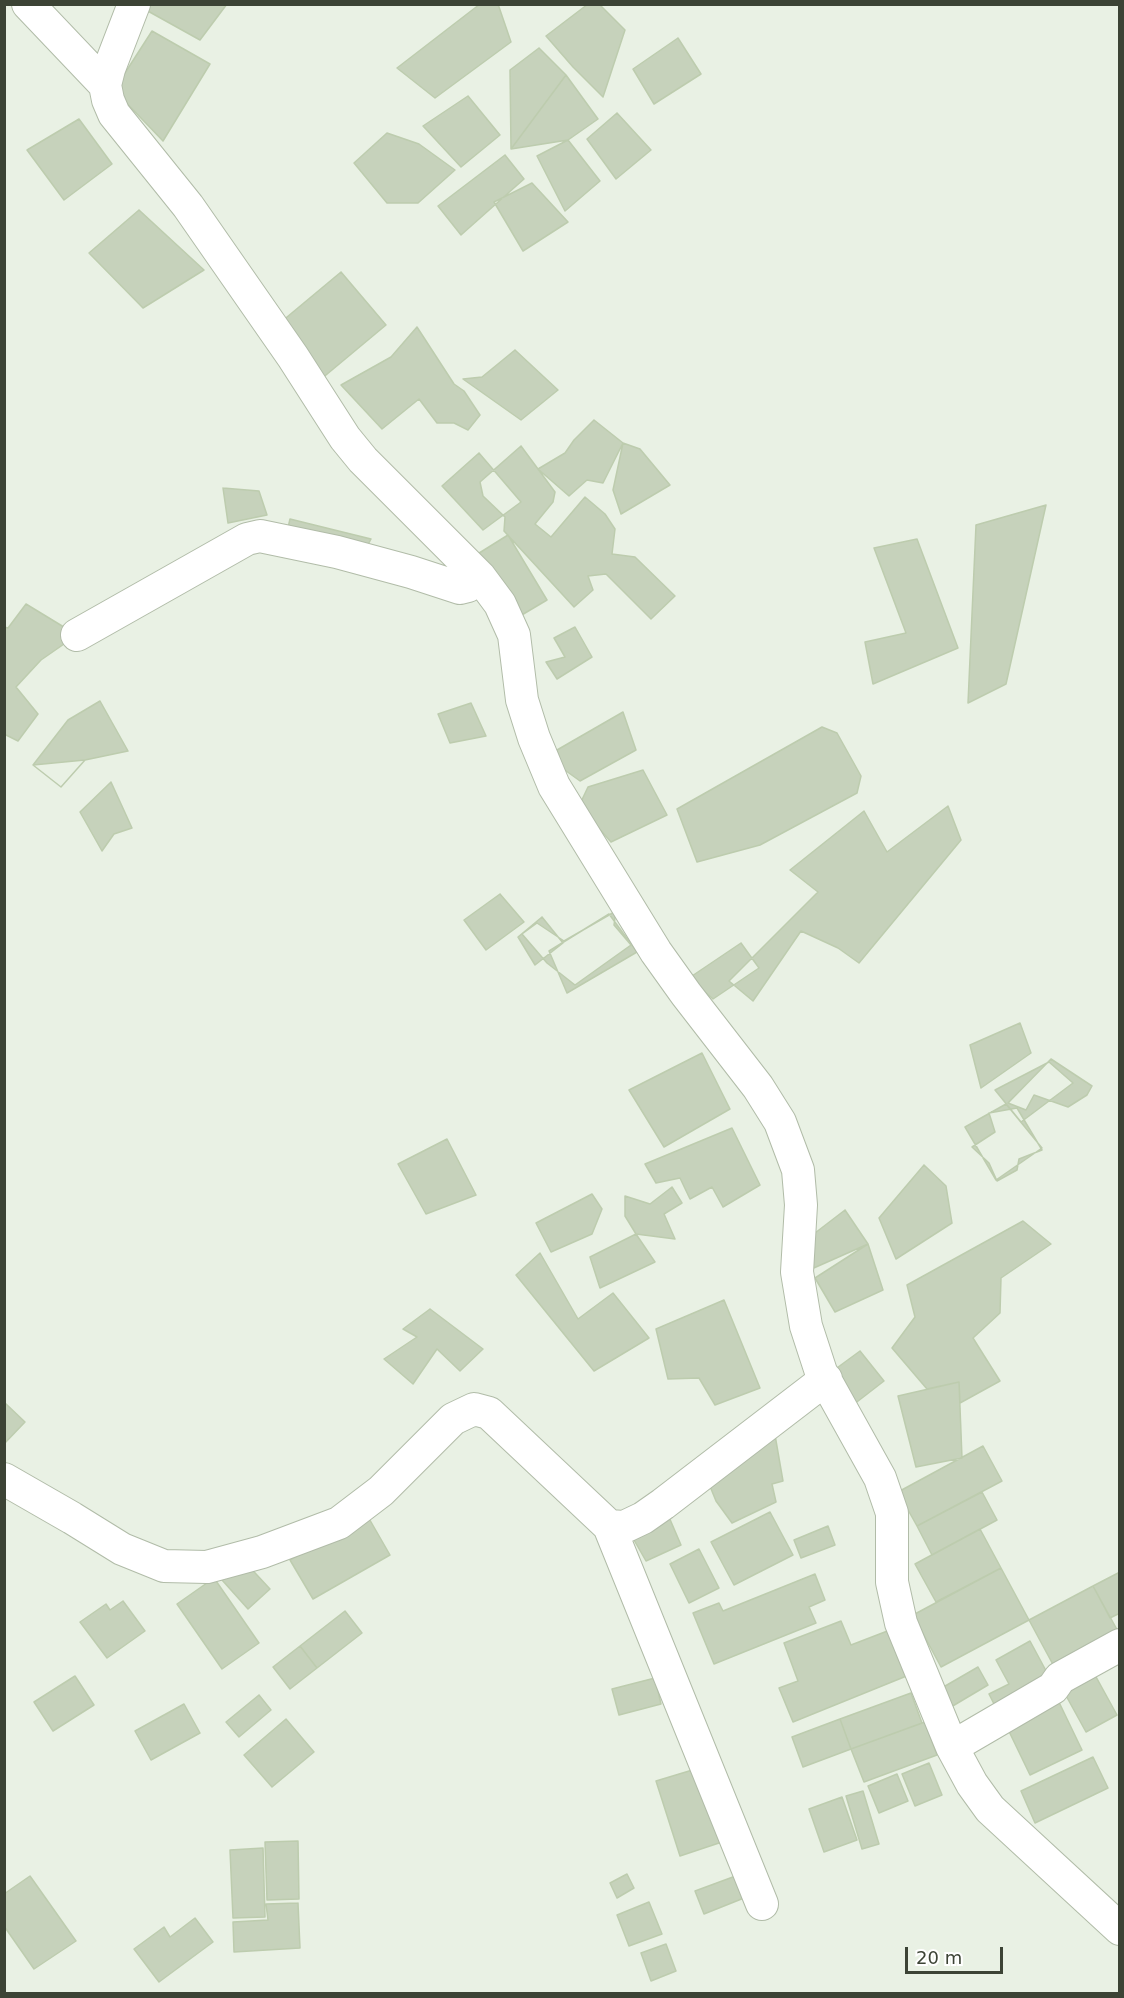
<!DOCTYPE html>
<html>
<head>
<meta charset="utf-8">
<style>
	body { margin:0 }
	#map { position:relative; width:1124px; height:1998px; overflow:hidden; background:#e9f1e4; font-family:"DejaVu Sans",sans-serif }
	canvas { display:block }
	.frame { position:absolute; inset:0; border:6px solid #3c4335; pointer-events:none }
	.scale { position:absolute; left:905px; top:1947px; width:98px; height:27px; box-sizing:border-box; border:3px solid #3c4335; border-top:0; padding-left:8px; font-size:18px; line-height:21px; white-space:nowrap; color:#3c4335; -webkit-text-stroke:4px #fff; paint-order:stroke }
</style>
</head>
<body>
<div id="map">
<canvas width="1124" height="1998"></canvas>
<div class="frame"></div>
<div class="scale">20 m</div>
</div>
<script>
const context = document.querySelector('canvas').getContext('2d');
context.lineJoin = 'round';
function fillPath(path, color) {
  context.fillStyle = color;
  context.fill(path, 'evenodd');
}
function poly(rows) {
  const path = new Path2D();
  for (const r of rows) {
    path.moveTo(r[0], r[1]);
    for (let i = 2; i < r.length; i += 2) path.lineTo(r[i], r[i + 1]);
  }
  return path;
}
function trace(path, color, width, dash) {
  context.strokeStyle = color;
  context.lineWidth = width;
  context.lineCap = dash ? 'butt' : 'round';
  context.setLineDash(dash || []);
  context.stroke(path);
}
const building = poly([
	[150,4,227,4,200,40,146,10,150,4],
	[480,4,498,4,511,42,435,98,397,68,480,4],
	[588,4,599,4,625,30,603,97,573,67,546,36,588,4],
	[152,31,210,64,163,141,114,90,152,31],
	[678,38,701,74,654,104,633,69,678,38],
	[539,48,566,75,511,149,510,70,539,48],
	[566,75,598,119,568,140,511,149,566,75],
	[468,96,500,135,461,167,423,126,468,96],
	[617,113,651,150,616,179,587,139,617,113],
	[79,119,112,164,64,200,27,150,79,119],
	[387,133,419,144,455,170,418,203,387,203,354,163,387,133],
	[568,140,600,181,565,211,537,156,568,140],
	[505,155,524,179,461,235,438,206,505,155],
	[532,183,568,222,523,251,494,202,532,183],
	[139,210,204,270,143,308,89,253,139,210],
	[341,272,386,325,302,395,263,337,341,272],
	[417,327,454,384,464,391,480,415,468,430,454,423,437,423,419,399,382,429,341,385,391,357,417,327],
	[515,350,558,390,521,420,463,379,482,377,515,350],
	[594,420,623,443,603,483,587,480,569,496,538,469,565,453,574,440,594,420],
	[623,443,640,449,670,485,621,514,613,490,623,443],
	[521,446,555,492,553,502,535,524,551,537,585,497,605,514,615,529,612,554,635,557,675,596,651,619,606,574,588,576,593,590,574,607,504,531,505,517,483,496,480,482,521,446],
	[479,453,521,502,483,530,442,486,479,453],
	[223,488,259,491,267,515,228,523,223,488],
	[1046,505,1006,684,968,703,976,525,1046,505],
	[290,519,371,539,364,552,287,532,290,519],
	[508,535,547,600,515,619,476,555,508,535],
	[917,539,958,648,873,684,865,642,906,633,874,548,917,539],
	[26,604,77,635,41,660,16,687,38,714,18,741,4,734,4,627,8,628,26,604],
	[575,627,592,657,557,679,546,662,565,657,554,638,575,627],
	[100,701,128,751,85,760,61,787,33,765,68,720,100,701],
	[471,703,486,736,450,743,438,714,471,703],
	[623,712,636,750,580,781,562,768,557,750,623,712],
	[822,727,837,733,861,776,857,793,760,845,697,862,677,809,822,727],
	[85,760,61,787,33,765,85,760],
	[643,770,667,815,611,842,579,806,588,787,643,770],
	[111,782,132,828,114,834,102,851,80,812,111,782],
	[948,806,961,840,859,963,838,948,801,931,753,1001,729,981,818,892,790,870,864,811,887,852,948,806],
	[500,894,524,922,486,950,464,920,500,894],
	[616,911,614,925,631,945,575,985,547,963,522,934,537,923,564,941,616,911],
	[609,914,637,952,567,993,549,951,609,914],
	[542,917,563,943,535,965,518,937,542,917],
	[741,943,759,968,713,999,689,978,741,943],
	[1020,1023,1031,1053,981,1088,970,1045,1020,1023],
	[702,1053,730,1109,664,1147,629,1090,702,1053],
	[1051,1059,1092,1086,1087,1095,1068,1107,1034,1095,1026,1110,1008,1103,1051,1059],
	[1049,1062,1073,1083,1021,1122,995,1090,1049,1062],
	[1006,1104,1042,1148,996,1180,965,1127,1006,1104],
	[1017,1108,1042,1150,1019,1159,1017,1170,997,1181,989,1163,972,1147,995,1132,989,1113,1017,1108],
	[732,1128,760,1185,723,1207,712,1187,690,1199,680,1178,656,1183,645,1164,732,1128],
	[447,1139,476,1195,426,1214,398,1164,447,1139],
	[924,1165,946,1186,952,1223,896,1259,879,1218,924,1165],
	[672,1187,682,1203,664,1214,675,1239,636,1234,625,1216,625,1196,650,1204,672,1187],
	[592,1194,602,1209,592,1234,551,1252,536,1223,592,1194],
	[845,1210,868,1244,807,1271,798,1246,845,1210],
	[1023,1221,1051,1244,1001,1278,1000,1313,973,1338,1000,1381,960,1403,959,1382,927,1389,892,1348,915,1317,907,1285,1023,1221],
	[636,1234,655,1262,600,1288,590,1257,636,1234],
	[868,1244,883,1290,835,1312,815,1278,868,1244],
	[540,1253,578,1319,613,1293,649,1338,594,1371,516,1275,540,1253],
	[724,1300,760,1388,715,1405,699,1378,668,1379,656,1329,724,1300],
	[430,1309,483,1349,460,1371,437,1349,413,1384,384,1359,417,1337,403,1329,430,1309],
	[860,1351,884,1381,853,1405,830,1373,860,1351],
	[959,1382,962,1458,916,1467,898,1396,959,1382],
	[4,1402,25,1422,4,1444,4,1402],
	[775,1435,783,1481,772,1484,776,1502,732,1523,716,1501,707,1479,775,1435],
	[983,1446,1002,1481,917,1526,898,1492,983,1446],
	[982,1492,997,1520,932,1555,917,1526,982,1492],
	[666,1510,681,1545,646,1561,630,1533,666,1510],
	[770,1512,793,1555,734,1585,711,1542,770,1512],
	[367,1515,390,1555,313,1599,290,1560,367,1515],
	[828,1526,835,1545,801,1558,794,1540,828,1526],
	[980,1529,1001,1568,936,1602,915,1564,980,1529],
	[699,1549,719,1588,689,1603,670,1564,699,1549],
	[244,1561,270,1589,248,1609,222,1580,244,1561],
	[1001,1568,1029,1620,941,1667,913,1615,1001,1568],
	[1120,1572,1120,1613,1110,1618,1093,1586,1120,1572],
	[815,1574,825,1600,809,1607,816,1623,714,1664,693,1613,719,1603,723,1611,815,1574],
	[214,1578,259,1643,222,1669,177,1604,214,1578],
	[1093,1586,1120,1635,1057,1672,1029,1620,1093,1586],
	[123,1601,145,1631,107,1658,80,1622,106,1604,110,1610,123,1601],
	[345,1611,362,1633,317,1668,300,1646,345,1611],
	[841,1621,851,1645,890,1630,909,1675,793,1722,779,1688,798,1681,784,1643,841,1621],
	[1030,1641,1051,1680,997,1710,989,1694,1009,1684,996,1660,1030,1641],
	[300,1646,317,1668,290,1689,273,1667,300,1646],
	[978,1667,988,1685,951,1707,940,1689,978,1667],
	[1095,1675,1117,1715,1086,1732,1064,1692,1095,1675],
	[75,1676,94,1705,53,1731,34,1702,75,1676],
	[655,1678,661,1704,619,1715,612,1689,655,1678],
	[911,1693,922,1723,851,1749,840,1719,911,1693],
	[259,1695,271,1710,239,1737,226,1722,259,1695],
	[1056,1696,1082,1750,1030,1775,1004,1721,1056,1696],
	[184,1704,200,1733,151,1760,135,1731,184,1704],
	[286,1719,314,1752,272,1787,244,1755,286,1719],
	[840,1719,851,1749,803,1767,792,1737,840,1719],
	[925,1722,937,1755,864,1782,851,1749,925,1722],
	[1093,1757,1108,1788,1035,1823,1021,1791,1093,1757],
	[929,1763,942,1795,915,1806,902,1774,929,1763],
	[699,1768,722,1842,680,1856,656,1781,699,1768],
	[897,1774,908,1801,879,1813,868,1786,897,1774],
	[863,1791,879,1844,862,1849,846,1796,863,1791],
	[842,1797,857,1840,824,1852,809,1809,842,1797],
	[298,1841,299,1899,267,1900,265,1842,298,1841],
	[263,1848,265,1917,233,1918,230,1850,263,1848],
	[627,1874,634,1888,617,1898,610,1883,627,1874],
	[741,1874,749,1896,704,1914,695,1891,741,1874],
	[30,1876,76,1941,34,1969,4,1926,4,1894,30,1876],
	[649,1902,662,1934,629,1946,617,1915,649,1902],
	[298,1903,300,1948,234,1952,233,1922,268,1920,266,1904,298,1903],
	[195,1918,213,1942,159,1982,134,1949,164,1927,170,1937,195,1918],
	[666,1944,676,1971,651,1981,641,1953,666,1944]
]);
fillPath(building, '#c6d2bb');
trace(building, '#bdccae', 1.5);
const minor = poly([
	[28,4,105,85],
	[134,4,109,69,105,85,108,100,114,114,188,206,293,357,345,438,363,460,480,577,500,604,514,635,522,700,534,738,554,786,656,952,686,994,758,1087,780,1122,798,1170,801,1205,797,1272,806,1326,821,1372,880,1478,892,1513,892,1582,901,1623,952,1747,972,1784,990,1809,1120,1929],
	[77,635,247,539,260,536,337,552,411,572,460,588,468,586,480,577],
	[4,1479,72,1518,122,1549,164,1566,207,1567,262,1552,339,1523,381,1491,453,1419,474,1409,489,1413,609,1526,624,1527,643,1518,663,1504,826,1379],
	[609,1526,762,1904],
	[952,1747,1053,1688,1060,1678,1120,1645]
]);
trace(minor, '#b1bca8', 34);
trace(minor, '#fff', 32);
</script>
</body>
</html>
